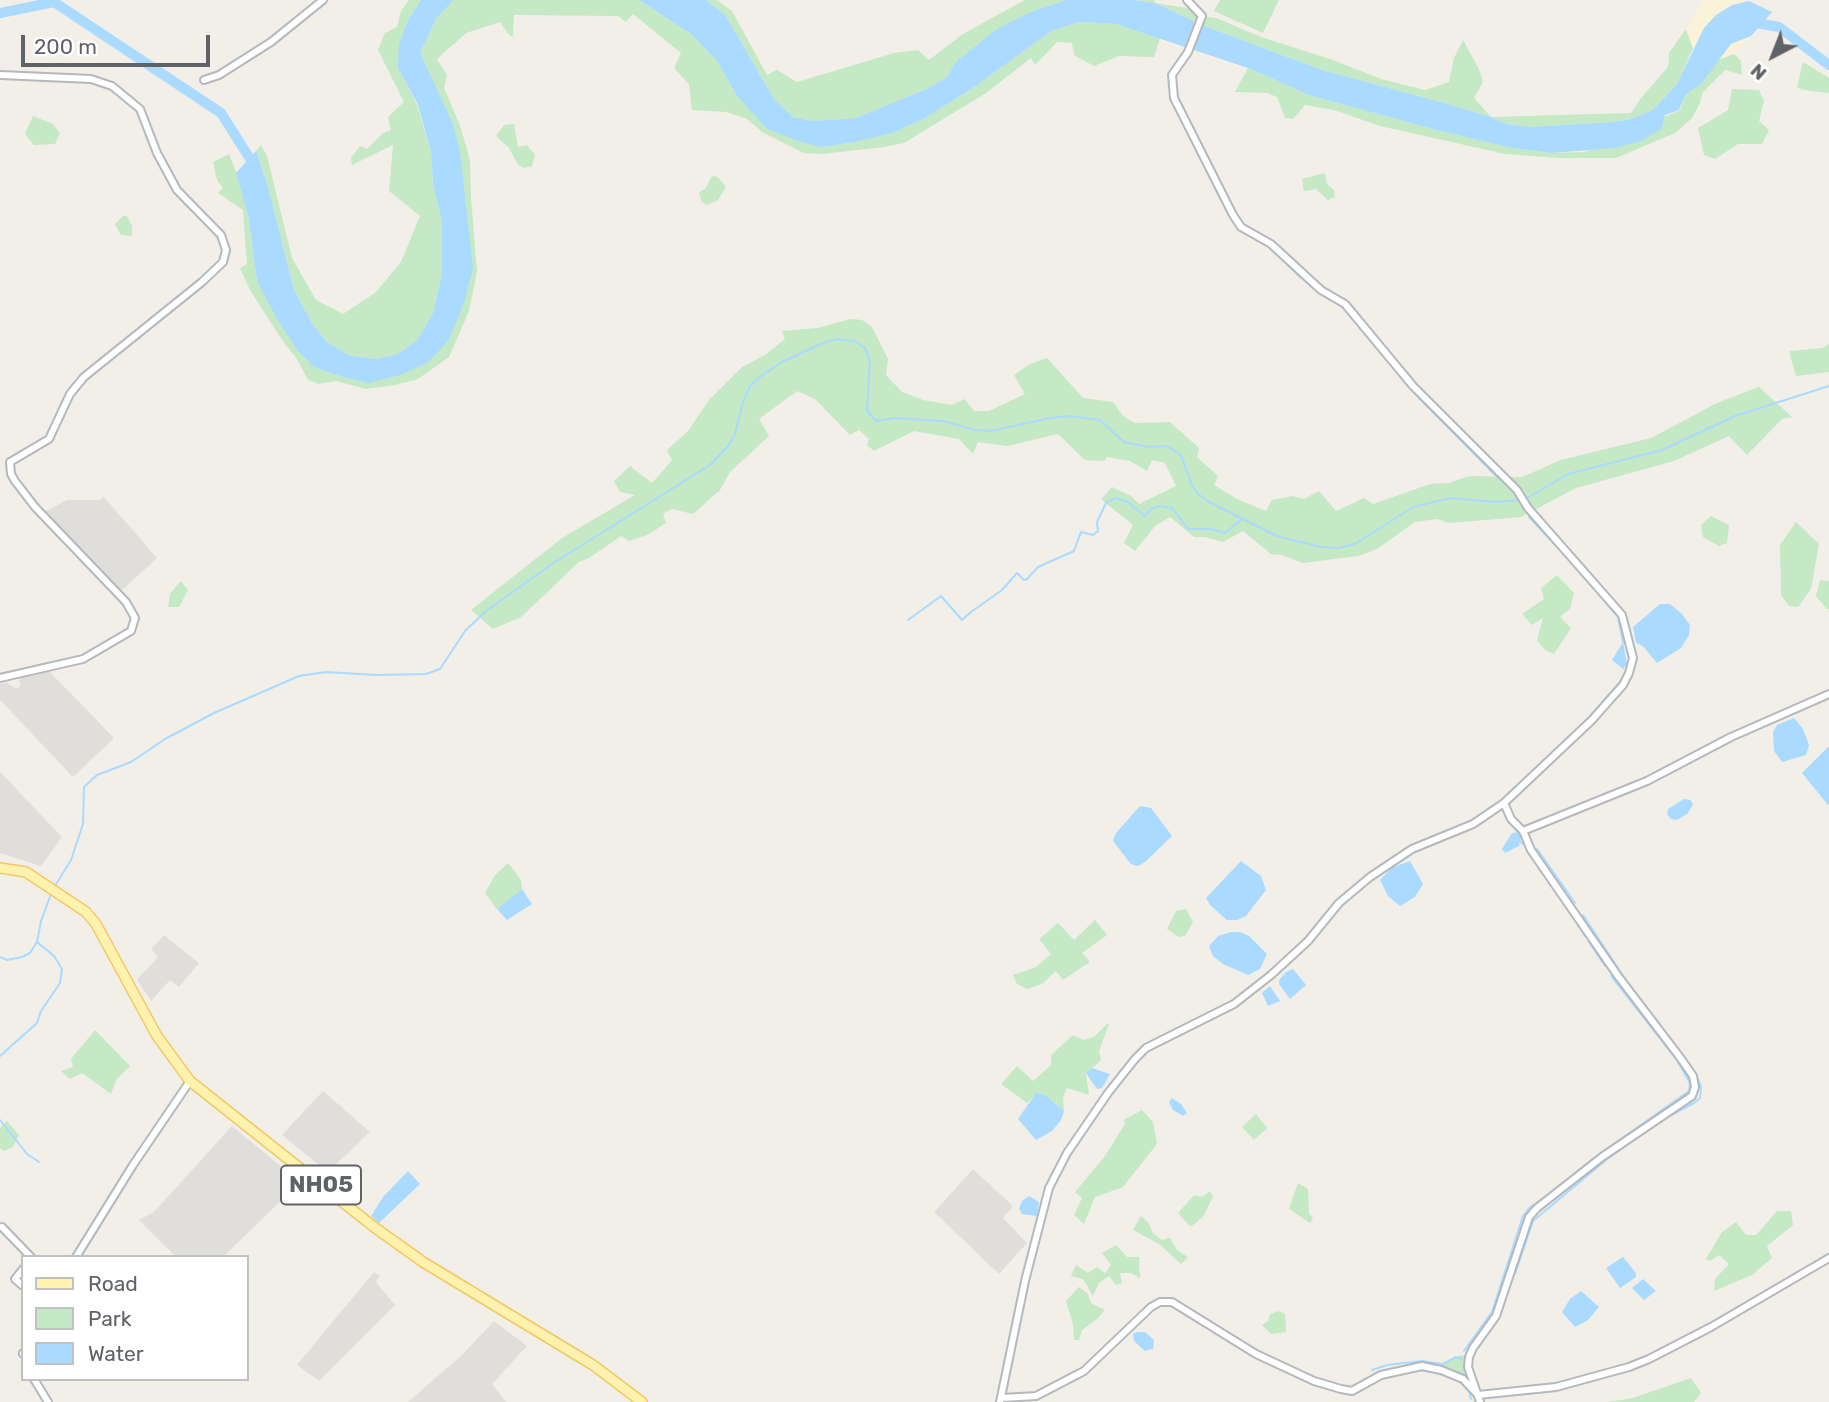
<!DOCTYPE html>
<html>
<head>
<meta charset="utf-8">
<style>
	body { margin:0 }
	#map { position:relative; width:1829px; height:1402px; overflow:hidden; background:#f1efe8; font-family:Rubik,sans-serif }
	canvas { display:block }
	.legend { position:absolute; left:21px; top:1255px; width:228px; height:126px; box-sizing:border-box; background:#fff; border:2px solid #bfc1c3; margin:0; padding:9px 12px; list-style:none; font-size:21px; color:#5f6368 }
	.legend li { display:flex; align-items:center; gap:14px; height:35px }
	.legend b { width:35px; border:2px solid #bfc1c3 }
	.north { position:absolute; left:1738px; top:21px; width:70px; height:70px; -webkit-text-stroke:5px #fff; paint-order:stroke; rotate:222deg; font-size:19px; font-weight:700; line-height:28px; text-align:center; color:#5f6368 }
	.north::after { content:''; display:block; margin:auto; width:24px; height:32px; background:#5f6368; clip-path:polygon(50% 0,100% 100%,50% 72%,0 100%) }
	.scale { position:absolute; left:21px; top:35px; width:189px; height:32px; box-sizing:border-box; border:4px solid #5f6368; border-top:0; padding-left:9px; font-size:21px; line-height:24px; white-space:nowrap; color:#5f6368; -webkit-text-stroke:5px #fff; paint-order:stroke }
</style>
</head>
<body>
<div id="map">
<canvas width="1829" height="1402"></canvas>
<ul class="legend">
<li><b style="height:9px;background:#fff2af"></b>Road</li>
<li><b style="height:19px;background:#c5e8c5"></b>Park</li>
<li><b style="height:19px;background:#aadaff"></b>Water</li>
</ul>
<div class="north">N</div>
<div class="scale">200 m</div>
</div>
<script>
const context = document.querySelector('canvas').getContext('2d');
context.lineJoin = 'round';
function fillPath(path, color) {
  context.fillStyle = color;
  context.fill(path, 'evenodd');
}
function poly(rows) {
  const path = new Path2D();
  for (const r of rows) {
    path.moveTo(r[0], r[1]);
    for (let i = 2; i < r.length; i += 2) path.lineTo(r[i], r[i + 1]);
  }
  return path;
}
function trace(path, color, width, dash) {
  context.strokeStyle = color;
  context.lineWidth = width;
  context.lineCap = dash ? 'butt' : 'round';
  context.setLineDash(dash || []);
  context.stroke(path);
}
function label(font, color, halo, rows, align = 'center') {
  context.font = font + ' Rubik,sans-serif';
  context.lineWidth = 5;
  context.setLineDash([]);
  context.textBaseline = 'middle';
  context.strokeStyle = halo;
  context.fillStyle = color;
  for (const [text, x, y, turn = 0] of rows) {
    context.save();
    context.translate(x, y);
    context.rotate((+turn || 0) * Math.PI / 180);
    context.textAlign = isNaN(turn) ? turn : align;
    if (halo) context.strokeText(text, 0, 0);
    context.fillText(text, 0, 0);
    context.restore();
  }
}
fillPath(poly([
	[104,497,157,558,121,591,76,549,44,512,67,500,100,500],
	[48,670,114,738,73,777,0,700,0,684,6,682,16,689,20,686,19,678],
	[0,772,62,837,41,866,0,853],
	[164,935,199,963,179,987,170,980,151,1001,137,980,158,957,151,949],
	[323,1091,370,1132,328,1172,282,1135],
	[232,1126,300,1182,223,1257,176,1257,139,1220,154,1212],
	[973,1169,1013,1206,1003,1218,1027,1243,999,1274,934,1212],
	[374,1272,380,1276,376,1282,395,1305,319,1381,297,1365],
	[494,1321,527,1346,492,1384,506,1402,408,1402,461,1356]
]), '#e0deda');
fillPath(poly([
	[409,0,421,0,408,20,400,44,398,67,417,105,431,152,433,184,442,222,442,274,433,313,418,339,398,354,375,359,348,355,326,341,312,323,294,290,268,187,256,151,261,145,267,156,292,258,316,300,343,314,375,293,401,262,420,216,389,191,393,145,352,165,351,158,360,146,367,149,383,133,391,130,388,117,404,102,378,50,385,33,397,27,401,11],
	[451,0,639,0,691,34,717,61,737,96,767,128,822,147,855,142,893,133,925,118,973,88,1051,31,1079,22,1116,24,1160,38,1154,57,1119,56,1094,66,1074,55,1072,43,1057,42,1035,65,1031,58,986,93,904,143,884,147,822,154,804,153,762,132,747,119,727,112,692,110,689,84,674,68,681,53,633,14,626,22,618,16,514,15,513,36,510,36,500,22,466,33,437,59,447,75,444,88,459,123,470,160,471,198,477,271,469,311,449,357,418,379,395,385,366,389,336,381,318,384,308,380,297,359,282,340,250,290,240,268,247,264,243,210,218,193,223,188,217,180,213,162,229,154,241,185,248,214,257,281,298,351,314,367,336,375,368,383,464,303,425,68,420,53,436,19],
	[706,0,717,0,732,11,767,75,777,70,797,82,894,53,918,50,929,60,963,34,1025,0,1066,0,1033,11,956,62,946,78,924,90,856,118,812,121,793,117,774,99,726,16],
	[1133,0,1154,0,1155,3,1194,9,1202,16,1216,18,1261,37,1333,60,1381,79,1425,90,1449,82,1454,58,1463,40,1479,69,1483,82,1474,98,1491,117,1631,113,1641,98,1668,67,1669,53,1686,29,1693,48,1677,84,1653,110,1631,119,1613,122,1529,127,1506,124,1491,117,1444,103,1322,70,1202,25,1155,3],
	[1220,0,1279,0,1263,33,1214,11],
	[1734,54,1741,61,1742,75,1725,70,1703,92,1700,103,1692,118,1675,133,1616,158,1559,158,1505,154,1380,126,1334,110,1305,105,1293,119,1285,118,1277,97,1267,93,1235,92,1248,68,1309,95,1436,130,1512,148,1551,153,1585,152,1680,110,1686,94,1700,85,1717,60],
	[1803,62,1829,78,1829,93,1804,90,1797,87],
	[1732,89,1759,90,1764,101,1759,121,1769,130,1762,144,1738,144,1715,159,1704,155,1698,128,1728,110],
	[33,116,53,124,60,133,55,144,34,145,25,134],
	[514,124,518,147,527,145,535,155,532,166,524,168,518,165,509,148,496,136,504,125],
	[1325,173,1327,184,1334,190,1335,197,1328,200,1316,189,1304,191,1302,179],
	[712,176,718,177,726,187,718,200,706,205,701,200,699,192,705,189],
	[123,216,127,216,132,226,132,236,121,235,115,224],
	[850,319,862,320,872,327,888,359,886,375,902,392,923,400,952,405,965,399,974,411,989,411,1025,394,1014,375,1030,364,1047,358,1083,398,1113,402,1123,416,1135,423,1170,422,1199,448,1197,457,1218,476,1214,485,1237,499,1266,511,1272,500,1293,496,1304,499,1319,491,1336,511,1364,498,1373,504,1430,484,1449,483,1469,476,1522,477,1561,460,1651,438,1717,403,1759,387,1792,417,1782,419,1747,455,1729,436,1674,461,1576,488,1521,517,1449,523,1437,519,1415,522,1377,549,1358,556,1303,563,1282,555,1271,554,1243,531,1223,542,1205,537,1194,537,1170,517,1155,526,1135,551,1124,543,1133,525,1101,499,1112,487,1131,496,1139,504,1176,486,1165,463,1152,460,1147,471,1130,461,1107,457,1104,461,1085,460,1058,434,1007,446,978,442,973,454,959,439,914,431,874,451,867,445,869,439,859,430,850,435,815,399,797,391,759,419,769,436,730,472,720,490,693,514,672,509,663,514,666,523,647,535,629,541,621,536,589,558,579,562,521,617,493,629,471,610,562,538,635,495,620,492,614,481,630,466,652,483,672,460,667,450,688,431,709,400,742,367,765,355,785,339,782,331,818,328],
	[1829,344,1829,372,1796,376,1789,351,1823,348],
	[1711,516,1729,525,1727,543,1719,546,1703,537,1701,525],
	[1796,522,1819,544,1811,589,1798,607,1789,606,1781,595,1780,545],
	[1557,575,1574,593,1570,609,1560,617,1571,628,1554,654,1545,650,1537,640,1543,618,1532,625,1522,614,1544,599,1541,588],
	[1820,580,1829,581,1829,609,1827,609,1816,596],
	[181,581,188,590,179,607,168,607,170,594],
	[508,863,521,880,522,889,497,909,485,893,495,875],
	[1186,909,1193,922,1185,936,1179,937,1167,929,1176,911],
	[1095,920,1107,935,1082,953,1090,962,1063,980,1056,971,1042,984,1027,989,1017,984,1013,975,1036,967,1051,954,1039,939,1058,923,1074,940],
	[1107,1024,1109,1024,1099,1051,1101,1060,1086,1073,1089,1095,1067,1088,1063,1097,1064,1111,1045,1095,1036,1094,1027,1103,1001,1084,1017,1066,1033,1081,1051,1065,1051,1055,1073,1035,1083,1040,1094,1037],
	[95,1030,130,1066,116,1080,111,1094,82,1073,70,1079,61,1071,73,1067,71,1059],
	[1142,1110,1153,1122,1157,1144,1123,1187,1095,1197,1084,1224,1074,1215,1082,1198,1075,1192,1105,1156,1125,1124,1124,1120],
	[1256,1114,1267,1128,1254,1140,1242,1127],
	[7,1121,19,1135,13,1147,4,1151,0,1148,0,1128],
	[1298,1183,1308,1189,1309,1213,1313,1218,1310,1223,1289,1209],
	[1210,1191,1213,1197,1204,1215,1195,1224,1190,1226,1178,1213,1194,1195,1202,1197],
	[1777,1211,1791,1211,1793,1225,1767,1246,1772,1258,1752,1275,1714,1291,1715,1279,1729,1264,1719,1255,1710,1261,1706,1259,1722,1232,1736,1222,1746,1235,1756,1235],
	[1141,1216,1148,1222,1153,1233,1162,1240,1170,1238,1177,1250,1188,1257,1181,1264,1159,1244,1133,1230],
	[1116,1245,1127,1257,1139,1257,1140,1278,1131,1273,1120,1273,1122,1283,1116,1285,1109,1276,1099,1283,1093,1296,1083,1279,1071,1276,1076,1265,1088,1273,1097,1267,1105,1273,1111,1265,1102,1253],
	[1079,1287,1088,1294,1091,1303,1105,1310,1097,1319,1082,1330,1079,1340,1074,1340,1073,1324,1066,1301],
	[1278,1311,1285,1314,1286,1332,1271,1334,1262,1325,1268,1321,1270,1314],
	[1461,1355,1469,1357,1468,1367,1471,1379,1478,1395,1480,1402,1473,1402,1478,1395,1463,1380,1441,1370,1443,1364],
	[1691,1378,1701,1393,1694,1402,1608,1402,1633,1398]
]), '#c5e8c5');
fillPath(poly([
	[1704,0,1750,0,1732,5,1704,28,1693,48,1686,29],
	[1751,36,1734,54,1717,60,1731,44]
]), '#fbf3d9');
fillPath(poly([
	[421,0,453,0,436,19,420,53,453,124,460,152,473,268,464,303,448,341,427,363,400,375,368,383,336,375,314,367,298,351,277,319,257,281,248,214,236,173,256,151,268,187,294,290,312,323,326,341,348,355,375,359,398,354,418,339,433,313,442,274,442,222,433,184,431,152,418,105,398,68,399,44,408,20],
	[639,0,706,0,726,16,774,99,793,117,812,121,856,118,924,90,946,78,956,62,997,29,1033,11,1066,0,1133,0,1155,3,1202,25,1322,70,1444,103,1491,117,1506,124,1529,127,1613,122,1631,119,1653,110,1677,84,1704,28,1716,15,1732,5,1749,1,1772,12,1751,36,1731,44,1700,85,1686,94,1679,110,1665,115,1661,129,1641,141,1614,148,1551,153,1512,148,1436,130,1309,95,1248,68,1116,24,1079,22,1051,31,973,88,925,118,893,133,855,142,822,147,801,142,767,129,737,96,717,61,691,34],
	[1660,604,1670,604,1682,614,1690,625,1689,635,1681,648,1657,663,1643,646,1636,643,1633,627],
	[1623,642,1627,664,1623,669,1612,660],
	[1794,718,1803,729,1809,745,1806,755,1782,762,1774,751,1773,732,1777,725],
	[1829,746,1829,804,1828,805,1802,773],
	[1684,799,1690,800,1693,804,1688,813,1677,820,1671,819,1667,814,1668,809],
	[1140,806,1151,808,1172,836,1145,862,1138,866,1131,864,1113,841,1116,833],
	[1518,832,1521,837,1519,846,1505,853,1502,849,1512,833],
	[1241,861,1261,876,1266,890,1246,916,1237,920,1227,920,1210,905,1206,898],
	[1410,861,1423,884,1415,897,1400,906,1388,896,1380,880,1391,868],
	[522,889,532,904,507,920,497,909],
	[1231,932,1240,932,1249,936,1267,954,1260,969,1248,975,1223,964,1213,956,1209,946,1218,936],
	[1293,969,1306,985,1290,999,1279,984,1279,980,1286,972],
	[1270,986,1280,1001,1268,1006,1262,993],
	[1092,1068,1110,1074,1102,1088,1097,1089,1086,1073],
	[1036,1093,1045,1095,1064,1111,1061,1120,1052,1131,1036,1140,1018,1119],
	[1172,1098,1181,1104,1187,1113,1183,1116,1173,1110,1169,1102],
	[408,1171,420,1184,379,1223,371,1216,383,1197],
	[1029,1196,1039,1202,1037,1216,1022,1214,1019,1209,1022,1201],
	[1623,1257,1636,1273,1636,1277,1620,1288,1606,1268],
	[1643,1279,1656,1291,1644,1300,1632,1288],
	[1581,1291,1599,1307,1588,1320,1575,1327,1562,1312,1570,1299],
	[1137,1332,1145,1332,1154,1340,1153,1349,1145,1351,1134,1341,1133,1334]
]), '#aadaff');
trace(poly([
	[1198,153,1231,218,1239,230,1250,235],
	[1275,252,1300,277,1326,296],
	[1352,317,1420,399,1497,477,1510,487,1526,511],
	[1526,499,1568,474,1662,450,1735,416,1829,386],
	[1529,517,1573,564],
	[1600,595,1618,617,1623,642],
	[908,620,941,596,962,620,971,612,1002,590,1017,573,1024,580,1027,579,1038,567,1074,551,1081,532,1093,535,1098,531,1097,522,1106,503,1115,498,1126,501,1145,516,1151,509,1159,506,1172,508,1188,529,1211,529,1225,533,1242,519],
	[1583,724,1619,683,1626,673,1627,664],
	[1547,825,1585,809],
	[1520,841,1523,844],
	[1537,849,1575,903],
	[1527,851,1554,888],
	[55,886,71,860,83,824,84,787,97,775,131,762,165,739,214,713,299,676,326,672,376,675,426,674,440,669,465,631,486,611,552,564,710,465,729,445,735,434,743,402,750,386,761,376,782,362,823,343,837,339,855,341,865,348,870,360,867,411,876,421,895,418,943,421,975,430,991,431,1050,418,1069,416,1100,420,1124,442,1149,447,1167,446,1181,455,1191,483,1197,493,1209,502,1277,536,1321,547,1338,548,1355,544,1413,507,1450,498,1496,502,1520,500],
	[1571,913,1585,936],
	[1583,915,1635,994],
	[1589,942,1605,966],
	[0,957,7,960,22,957,30,953,37,942],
	[0,1056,37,1023,41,1011,60,983,62,969,54,956,37,942,41,921,51,894],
	[0,1120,27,1154,39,1162],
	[1660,1121,1694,1103,1700,1098,1701,1087,1696,1075,1666,1034],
	[1557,1188,1601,1153,1689,1091,1690,1083,1676,1059,1611,976],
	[1515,1274,1533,1221,1606,1160,1656,1124],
	[1464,1351,1492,1312,1523,1216,1530,1207,1550,1194],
	[1372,1370,1387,1365,1422,1361,1443,1364,1456,1357,1462,1359],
	[1416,1370,1431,1371],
	[1469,1390,1471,1399],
	[1360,1391,1371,1384]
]), '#aadaff', 2);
trace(poly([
	[0,13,54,2,221,113,254,165,255,170],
	[1750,22,1779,27,1829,65]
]), '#aadaff', 10);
const street = poly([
	[1187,0,1202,16,1188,52,1172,75,1174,98,1233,215,1241,227,1271,244,1321,290,1345,304,1413,386,1517,490,1528,508,1622,615,1633,658,1629,673,1623,685,1592,720,1504,803],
	[0,75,91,79,112,86,140,109,157,153,177,190,221,235,226,250,223,262,202,282,84,377,70,394,49,439,10,462,11,474,15,481,35,507,126,602,135,618,131,631,83,659,0,678],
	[204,80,219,75,271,42,323,0],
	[2,1227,31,1257],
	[76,1257,133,1165,190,1081],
	[23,1269,15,1279,23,1286],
	[23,1353,23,1354],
	[34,1379,48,1402],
	[1002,1398,1036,1396,1084,1371,1151,1307,1160,1302,1172,1302,1256,1354,1314,1381,1341,1389,1352,1391,1381,1375,1422,1366,1441,1370,1463,1379,1478,1395,1556,1387,1629,1367,1649,1359,1711,1327,1829,1258],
	[1000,1402,1025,1281,1049,1188,1067,1153,1108,1093,1135,1059,1146,1048,1234,1004,1271,975,1308,941,1339,903,1370,877,1412,849,1473,824,1504,803,1511,819,1523,831,1647,781,1731,737,1829,694],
	[1480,1402,1468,1367,1469,1357,1473,1348,1496,1316,1529,1217,1537,1208,1602,1157,1692,1096,1695,1087,1693,1076,1679,1056,1618,976,1531,850,1523,831]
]);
const primary = poly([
	[0,868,26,872,86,912,96,924,157,1036,190,1081,374,1227,423,1262,593,1365,642,1402]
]);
trace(street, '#b5b8bc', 10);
trace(primary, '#f2c960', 12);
trace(street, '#fff', 6);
trace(primary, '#fff2af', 9);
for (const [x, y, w] of [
	[321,1185,80]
]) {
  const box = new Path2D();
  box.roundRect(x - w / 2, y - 19.5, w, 39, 5);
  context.fillStyle = '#fff';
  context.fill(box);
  trace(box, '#5f6368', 2);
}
label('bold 23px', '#5f6368', null, [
	["NH05",321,1185]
]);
</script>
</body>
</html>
